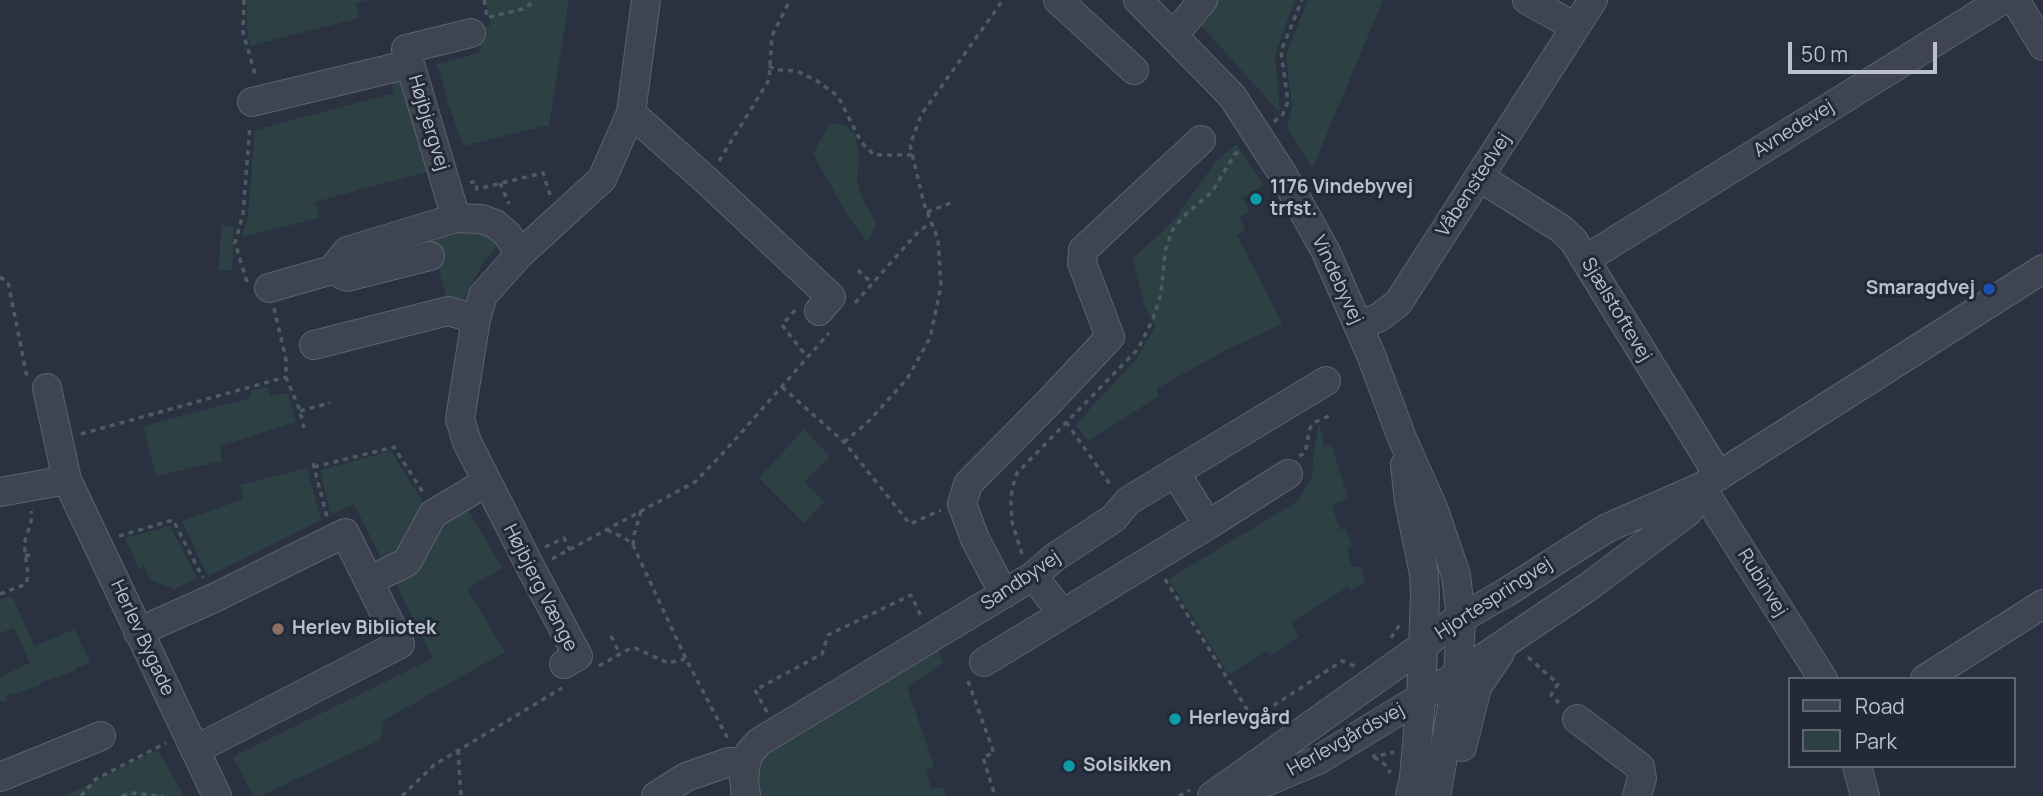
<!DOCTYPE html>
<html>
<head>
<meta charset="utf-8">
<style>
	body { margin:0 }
	#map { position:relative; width:2043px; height:796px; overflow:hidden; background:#2a3242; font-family:Manrope,sans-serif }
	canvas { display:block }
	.legend { position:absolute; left:1788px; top:677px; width:228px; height:91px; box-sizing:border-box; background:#222937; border:2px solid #5f6572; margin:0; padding:9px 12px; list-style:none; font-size:21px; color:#bbc0cb }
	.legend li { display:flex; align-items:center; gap:14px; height:35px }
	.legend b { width:35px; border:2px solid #5f6572 }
	.scale { position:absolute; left:1788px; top:42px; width:149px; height:32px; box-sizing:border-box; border:4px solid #bbc0cb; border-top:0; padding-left:9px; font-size:21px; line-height:24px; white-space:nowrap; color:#bbc0cb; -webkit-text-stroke:5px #222937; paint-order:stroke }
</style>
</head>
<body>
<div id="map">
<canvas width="2043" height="796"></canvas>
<ul class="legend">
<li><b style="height:9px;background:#3e4452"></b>Road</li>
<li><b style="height:19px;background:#2d4044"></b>Park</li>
</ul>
<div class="scale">50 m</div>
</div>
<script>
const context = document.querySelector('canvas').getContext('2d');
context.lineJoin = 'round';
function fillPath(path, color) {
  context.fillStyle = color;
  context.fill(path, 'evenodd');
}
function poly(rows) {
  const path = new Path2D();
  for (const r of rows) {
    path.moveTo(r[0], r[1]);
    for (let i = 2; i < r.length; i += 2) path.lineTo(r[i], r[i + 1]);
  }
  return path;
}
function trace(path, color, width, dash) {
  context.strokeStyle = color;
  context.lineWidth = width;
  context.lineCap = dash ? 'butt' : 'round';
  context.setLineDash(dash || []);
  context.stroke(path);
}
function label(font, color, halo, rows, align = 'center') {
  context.font = font + ' Manrope,sans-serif';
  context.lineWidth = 6;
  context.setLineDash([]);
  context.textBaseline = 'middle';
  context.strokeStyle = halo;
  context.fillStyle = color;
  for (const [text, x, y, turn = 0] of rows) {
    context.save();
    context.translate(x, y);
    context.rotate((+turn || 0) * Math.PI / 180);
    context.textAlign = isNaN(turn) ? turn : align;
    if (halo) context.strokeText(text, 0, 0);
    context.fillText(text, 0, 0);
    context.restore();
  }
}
fillPath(poly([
	[247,0,368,0,356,3,359,18,250,46,247,30],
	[486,0,569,0,549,125,463,146,448,103,440,71,435,65,481,52,479,38,479,29,491,25],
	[1215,0,1295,0,1275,55,1280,113,1199,23],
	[1308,0,1383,0,1312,169,1287,126,1292,108,1286,55],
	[391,79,400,79,433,170,315,202,319,218,241,237,248,216,255,130,394,93],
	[829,124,845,125,855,134,859,157,857,180,864,202,877,224,867,242,848,216,813,154],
	[1236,144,1264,186,1242,198,1250,211,1239,217,1245,230,1237,235,1282,324,1224,351,1156,389,1159,396,1088,441,1076,424,1137,358,1155,327,1144,303,1133,259,1174,220,1217,160],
	[222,225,234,227,232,270,218,270],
	[466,228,501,241,483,263,461,304,447,300,430,237],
	[267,387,270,396,288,393,296,422,220,446,222,461,156,476,143,426,251,398,251,390],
	[1319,422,1324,447,1331,444,1348,498,1332,505,1340,530,1346,528,1352,546,1347,549,1352,567,1360,566,1365,582,1350,591,1348,587,1291,622,1299,636,1270,656,1267,651,1229,675,1169,579,1298,501,1312,478,1314,451],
	[804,429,830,457,804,482,824,502,804,523,759,478],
	[391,451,427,509,398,554,383,562,354,504,331,515,320,470],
	[307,468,321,520,208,576,182,521,243,499,240,485],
	[466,507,502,568,467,589,505,652,384,720,380,740,260,796,253,796,233,757,433,658,396,584,413,575,446,519],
	[170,526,197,578,175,589,150,580,144,565,139,569,125,538],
	[7,597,13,598,34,646,75,629,90,663,75,668,75,671,40,683,40,686,6,696,6,701,0,702,0,677,30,663,14,628,0,633,0,600],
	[934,643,943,663,907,687,934,766,926,770,932,789,943,787,946,796,757,796,755,767,760,753],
	[158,750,184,796,66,796]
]), '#2d4044');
const minor = poly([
	[1058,0,1134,70],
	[1138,0,1232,96,1282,173,1326,252,1371,355,1402,438,1434,510,1456,575,1461,619,1458,675,1436,796],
	[1527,0,1575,27],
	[2015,0,2043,46],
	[1174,35,1203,0],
	[410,64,406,49,471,33],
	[252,102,410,64,456,218,481,219,495,224,507,234,520,254],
	[631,113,706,180,831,297,819,311],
	[1479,177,1560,228,1573,240,1719,476],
	[1586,259,2002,0],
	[332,270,347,277,430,256],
	[269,288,332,270,347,251,456,218],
	[1358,325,1378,318,1398,303,1593,0],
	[314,345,448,311,476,319],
	[47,388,67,480,217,796],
	[1405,465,1409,501,1424,574,1425,594,1421,699,1414,777,1410,796],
	[1175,472,1208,525,1288,474],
	[1701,487,1823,679],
	[0,492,67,480],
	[1033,576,1062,613],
	[369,581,407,562,433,514,487,482],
	[1004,594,975,539,962,504,968,484,1048,403,1110,337,1082,263,1083,250,1201,140],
	[138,632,214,598,345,533,400,644,195,750],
	[984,662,1208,525],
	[564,664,578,656,532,570,467,442,460,419,476,319,483,295,520,254,602,179,631,113,646,0],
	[1925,679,2043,604],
	[1577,719,1640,767,1642,778,1637,796],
	[1462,747,1477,687,1500,653],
	[1857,766,1865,796],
	[0,777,101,736],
	[656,796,686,777,729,762,746,762],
	[746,796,744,779,746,762,750,752,759,742,1033,576,1055,557,1114,518,1128,501,1326,381],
	[1212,796,1424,645,1449,625,1505,593,1607,528,1701,487,2043,269],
	[1232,796,1318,760,1458,675,1588,587,1688,512,1701,487]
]);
trace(minor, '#5c626f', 30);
trace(poly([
	[244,0,243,32,256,77],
	[484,0,487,16],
	[489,17,523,9,536,0],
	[769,66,777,70,797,71,817,81,838,96,861,142,874,155,913,155],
	[1274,122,1283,114,1288,102,1281,51,1302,0],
	[719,161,769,80,772,36,790,0],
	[470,183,475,181,477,189,543,173,550,195],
	[500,183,509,204],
	[927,212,951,203],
	[858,270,872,283],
	[0,277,8,282,27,377],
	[247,282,235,243,243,214,250,125],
	[855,303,919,231,931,223],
	[274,308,286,360,286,377,300,411,304,428],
	[795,310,782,325,807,357],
	[782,387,844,442,910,524,941,510],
	[300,411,330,403],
	[1066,422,1112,487],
	[81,434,286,377],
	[844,442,867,423,907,379,930,338,941,286,938,239,924,204,910,145,921,115,1003,0],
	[1299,456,1305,453,1310,428,1315,422,1331,415],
	[313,463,327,517],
	[314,467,394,447,424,494],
	[607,530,625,538,633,545,686,659,728,739],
	[119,536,173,520,203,578],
	[633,545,634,535,641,511],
	[545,547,564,538,570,550],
	[1022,554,1012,522,1011,503,1012,489,1017,473,1138,349,1153,319,1161,294,1165,251,1173,229,1187,213,1212,192,1235,154,1241,149],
	[25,555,32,556],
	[552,559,695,482,724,452,829,333],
	[1165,579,1253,719,1342,661,1355,666],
	[0,594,26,584,28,574,24,544,32,518,31,511],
	[611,636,620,654],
	[1391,638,1400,624],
	[1528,657,1558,684,1551,695,1559,703],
	[599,666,629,649,635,648,668,663,685,659],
	[968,681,994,753,983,757,995,796],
	[767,712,755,690,822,654,828,635,911,595,922,618],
	[458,750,461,796],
	[1374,754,1374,757,1394,752],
	[1374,757,1387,766,1390,773],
	[81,796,96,779,166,743],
	[122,796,131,793,163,796],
	[402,796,434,765,562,688],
	[1179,796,1190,790]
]), '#4c5d61', 3.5, [5, 5]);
trace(minor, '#3e4452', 28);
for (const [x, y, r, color] of [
	[1256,199,7,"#0f9aa8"],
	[1989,289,7,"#1a4fb4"],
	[278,629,7,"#8d6e63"],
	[1175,719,7,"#0f9aa8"],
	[1069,766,7,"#0f9aa8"]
]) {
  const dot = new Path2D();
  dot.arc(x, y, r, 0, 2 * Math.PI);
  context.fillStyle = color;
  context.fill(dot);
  trace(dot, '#222937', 2.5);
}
label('19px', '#bbc0cb', '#222937', [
	["Højbjergvej",428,123,73],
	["Avnedevej",1794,129,-32],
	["Våbenstedvej",1474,185,-57],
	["Vindebyvej",1337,280,65],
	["Sjælstoftevej",1616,310,59],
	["Sandbyvej",1021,581,-34],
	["Rubinvej",1762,583,58],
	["Højbjerg Vænge",540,588,63],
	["Hjortespringvej",1494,599,-33],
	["Herlev Bygade",142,638,65],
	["Herlevgårdsvej",1346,740,-29]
]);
label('bold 19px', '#bbc0cb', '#222937', [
	["1176 Vindebyvej",1270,188],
	["trfst.",1270,210],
	["Smaragdvej",1975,289,"right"],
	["Herlev Bibliotek",292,629],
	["Herlevgård",1189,719],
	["Solsikken",1083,766]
], 'left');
</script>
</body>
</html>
